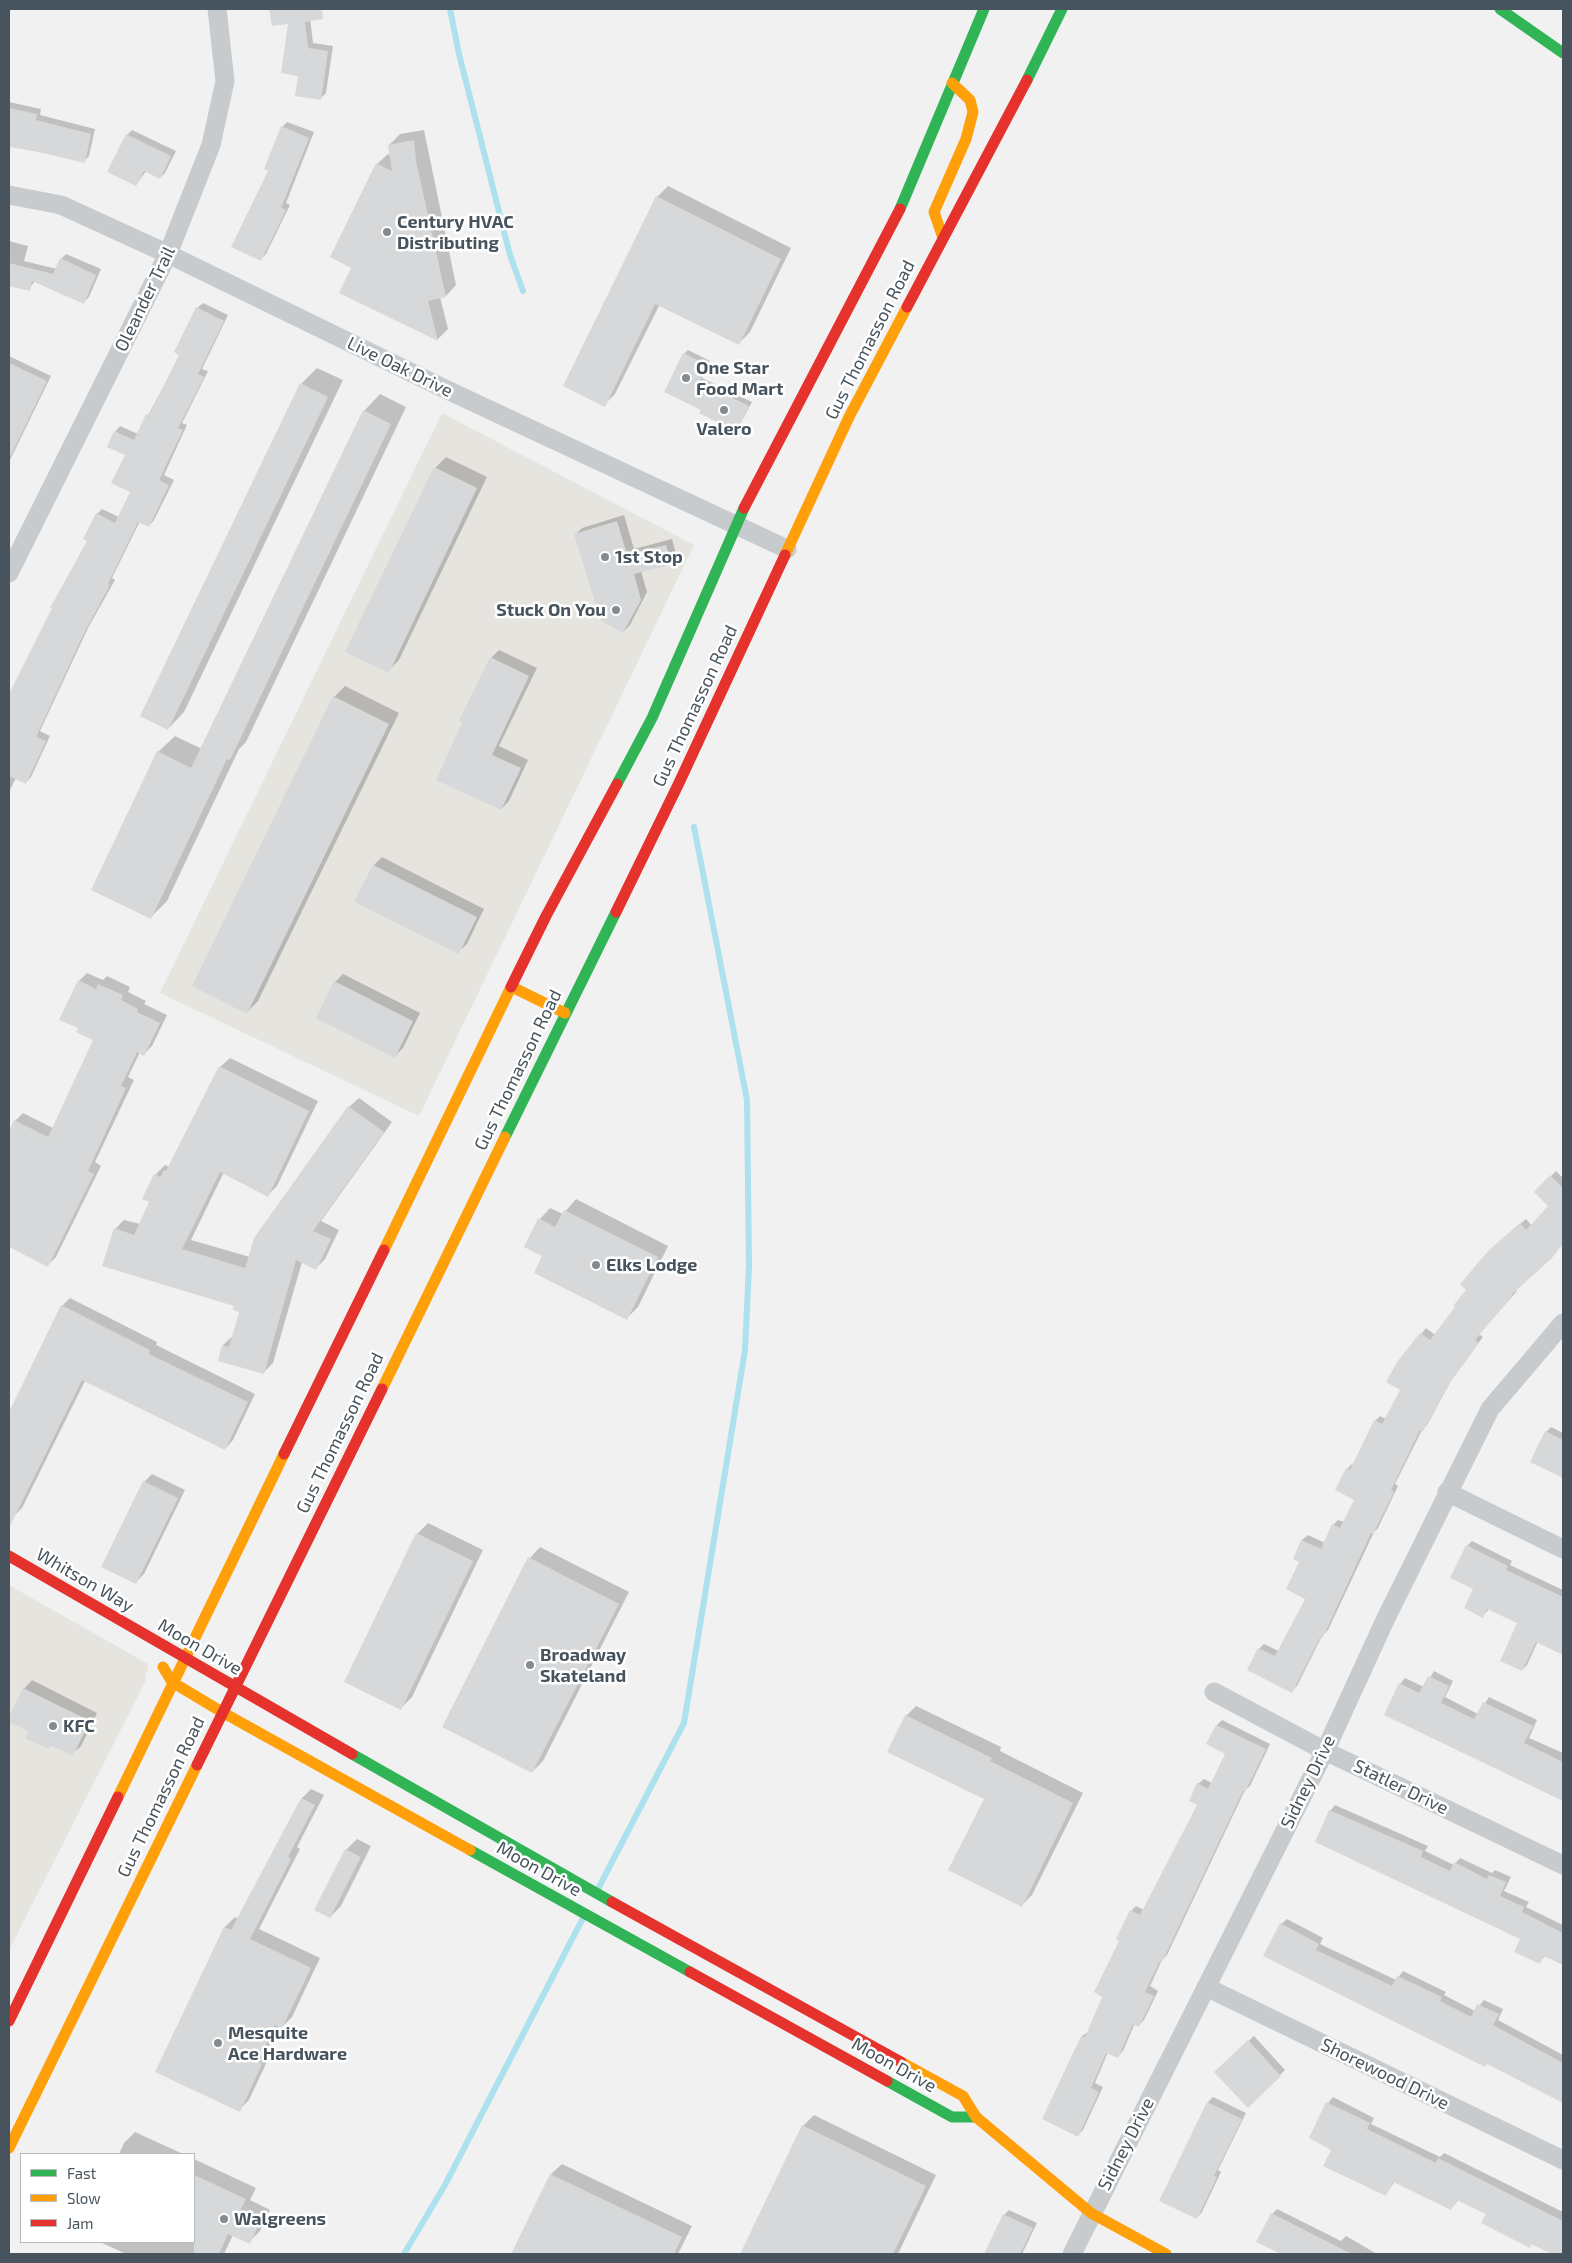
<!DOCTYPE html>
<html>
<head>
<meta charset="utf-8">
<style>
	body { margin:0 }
	#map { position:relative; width:1572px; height:2263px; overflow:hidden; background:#f1f1f1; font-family:"Exo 2",sans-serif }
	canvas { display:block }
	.frame { position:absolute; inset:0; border:10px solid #48545d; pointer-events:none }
	.legend { position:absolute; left:20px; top:2153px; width:175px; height:90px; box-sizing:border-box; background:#fff; border:1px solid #b6bbbe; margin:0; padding:6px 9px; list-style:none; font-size:15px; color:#48545d }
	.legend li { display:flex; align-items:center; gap:10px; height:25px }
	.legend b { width:25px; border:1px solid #b6bbbe }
</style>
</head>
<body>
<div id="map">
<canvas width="1572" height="2263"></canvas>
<div class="frame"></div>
<ul class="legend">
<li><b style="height:6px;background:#30b455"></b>Fast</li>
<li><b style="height:6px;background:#ff9f0a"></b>Slow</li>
<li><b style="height:6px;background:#e5322d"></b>Jam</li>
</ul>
</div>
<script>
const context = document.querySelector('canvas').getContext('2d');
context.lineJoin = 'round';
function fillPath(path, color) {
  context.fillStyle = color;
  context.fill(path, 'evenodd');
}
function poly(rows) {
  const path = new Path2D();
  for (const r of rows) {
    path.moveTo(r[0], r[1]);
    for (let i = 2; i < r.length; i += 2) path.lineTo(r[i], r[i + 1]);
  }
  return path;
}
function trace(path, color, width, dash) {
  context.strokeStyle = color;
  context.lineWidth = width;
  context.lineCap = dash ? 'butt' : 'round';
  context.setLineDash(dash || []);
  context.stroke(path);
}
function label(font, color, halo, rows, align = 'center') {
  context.font = font + ' "Exo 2",sans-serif';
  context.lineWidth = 5;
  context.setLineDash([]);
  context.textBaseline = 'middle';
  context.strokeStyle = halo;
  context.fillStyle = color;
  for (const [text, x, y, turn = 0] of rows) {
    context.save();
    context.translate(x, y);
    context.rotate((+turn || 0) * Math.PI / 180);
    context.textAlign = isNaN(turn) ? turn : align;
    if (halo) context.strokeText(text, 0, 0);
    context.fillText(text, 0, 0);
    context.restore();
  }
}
fillPath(poly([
	[442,413,694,545,419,1116,160,993],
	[9,1585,148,1664,145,1682,9,1950]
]), '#e6e4df');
fillPath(poly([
	[271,9,309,9,313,43,333,46,326,93,320,99,300,75,289,22,273,25],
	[9,102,41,109,40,115,95,129,89,156,84,161,9,146],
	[287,122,314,132,286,203,290,205,266,254,261,259,270,170,282,127],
	[132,130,176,151,165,173,160,178,146,171,136,185,127,135],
	[424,130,456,285,446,296,440,297,448,329,437,340,353,267,377,164,388,154,391,155,389,145,400,134],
	[668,186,791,248,750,332,739,343,660,304,615,394,604,405,657,197],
	[9,241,28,246,24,261,57,269,61,259,66,254,101,269,89,297,84,302,35,281,29,289,9,284],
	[203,303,228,315,202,369,208,371,182,423,187,425,164,475,174,480,154,520,149,526,140,521,112,578,115,580,88,628,40,731,50,736,31,777,25,783,16,778,9,792,9,698,88,540,97,514,102,509,119,517,132,492,126,454,108,446,115,432,120,426,138,434,181,354,197,308],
	[688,350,710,361,702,378,752,402,737,430,702,409,684,354],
	[9,356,51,376,9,462],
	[317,368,343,380,184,712,168,729,301,384],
	[380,394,406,407,246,742,239,749,167,901,150,918,158,752,175,736,202,749,364,411],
	[446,457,487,477,399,660,388,671,435,468],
	[624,515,634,549,672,539,677,557,670,564,641,571,647,592,630,625,623,632,575,535,582,528],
	[499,650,537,668,499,746,528,760,509,801,501,809,463,722,491,658],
	[345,686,399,713,258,1001,247,1012,334,697],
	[382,857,484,909,467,944,458,952,374,865],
	[87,973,103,980,107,976,130,987,128,992,146,1001,144,1004,167,1015,152,1046,144,1054,140,1052,128,1077,134,1080,95,1162,101,1166,56,1257,48,1265,9,1246,9,1134,15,1121,23,1113,53,1128,94,1040,79,1027,79,981],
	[343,974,420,1013,403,1048,395,1056,335,982],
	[230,1058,318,1101,277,1186,267,1196,224,1172,191,1240,250,1257,349,1107,359,1098,392,1122,321,1221,339,1230,325,1259,316,1268,302,1262,273,1363,263,1373,223,1345,233,1336,241,1311,236,1305,115,1229,124,1220,140,1224,151,1201,155,1175,165,1165,169,1167,220,1067],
	[1556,1171,1563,1178,1563,1244,1515,1289,1517,1291,1479,1334,1483,1337,1453,1377,1427,1425,1422,1430,1395,1484,1398,1486,1378,1528,1374,1532,1328,1630,1322,1636,1297,1686,1292,1691,1259,1649,1264,1644,1279,1651,1307,1599,1301,1562,1294,1559,1302,1540,1308,1535,1325,1543,1333,1525,1338,1520,1344,1522,1356,1499,1347,1469,1352,1464,1354,1464,1375,1421,1380,1416,1386,1419,1402,1390,1398,1363,1426,1328,1435,1335,1468,1290,1496,1245,1526,1219,1532,1226,1550,1206,1536,1192],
	[576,1199,668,1246,638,1307,627,1318,544,1255,540,1219,550,1208,563,1214],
	[70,1298,157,1342,156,1345,255,1394,233,1440,225,1449,85,1381,22,1508,14,1516,9,1513,9,1416,62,1306],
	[1551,1427,1563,1433,1563,1476,1532,1461,1546,1432],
	[152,1474,185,1490,144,1574,136,1582,144,1482],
	[428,1523,483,1550,412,1697,401,1708,417,1534],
	[1472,1541,1512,1561,1510,1565,1563,1590,1563,1654,1538,1641,1527,1665,1522,1670,1518,1623,1489,1609,1483,1616,1475,1588,1467,1546],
	[540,1547,629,1592,543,1761,532,1772,443,1726,530,1558],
	[1434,1671,1453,1681,1445,1697,1478,1714,1489,1697,1537,1720,1529,1738,1563,1753,1563,1800,1385,1714,1400,1684,1405,1678,1424,1687],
	[32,1680,97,1713,81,1746,72,1754,52,1744,48,1748,30,1731,9,1720,24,1689],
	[916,1706,1001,1747,1000,1751,1083,1793,1032,1895,1022,1905,985,1798,906,1716],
	[1222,1720,1270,1744,1250,1786,1245,1790,1167,1955,1162,1960,1150,1986,1158,1991,1144,2020,1139,2025,1135,2023,1123,2051,1118,2056,1108,2052,1095,2083,1103,2087,1083,2130,1078,2135,1082,2036,1088,2032,1104,1996,1131,1911,1136,1906,1144,1910,1199,1804,1198,1784,1204,1779,1212,1783,1227,1753,1208,1744,1217,1725],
	[311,1789,324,1795,297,1847,300,1849,259,1929,320,1958,292,2017,282,2027,279,2025,267,2051,271,2053,249,2100,239,2110,157,2071,225,1927,235,1917,239,1919,302,1798],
	[1335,1805,1428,1846,1425,1851,1454,1865,1460,1858,1492,1873,1495,1870,1511,1877,1504,1891,1529,1902,1526,1907,1563,1925,1563,1961,1561,1963,1546,1955,1539,1963,1522,1939,1330,1811],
	[357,1839,371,1846,341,1906,330,1917,346,1850],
	[1287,1919,1323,1938,1320,1944,1396,1980,1403,1971,1446,1992,1444,1995,1475,2011,1484,2000,1503,2009,1498,2020,1563,2055,1563,2102,1487,2063,1265,1955,1281,1924],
	[1254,2036,1285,2070,1248,2106,1216,2072],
	[1213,2097,1246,2113,1218,2170,1221,2172,1202,2212,1197,2218,1161,2200,1208,2102],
	[1333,2097,1374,2118,1371,2124,1440,2157,1444,2153,1563,2212,1563,2254,1555,2254,1532,2243,1529,2246,1488,2213,1459,2199,1451,2209,1395,2181,1385,2195,1333,2149,1310,2138,1328,2103],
	[814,2115,936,2175,898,2254,741,2254,803,2126],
	[135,2132,183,2154,119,2154,124,2143],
	[194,2159,256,2188,250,2200,270,2210,260,2231,249,2242,233,2235,224,2254,126,2254,100,2242,194,2242],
	[562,2164,692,2226,678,2254,513,2254,551,2174],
	[1277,2209,1341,2241,1346,2236,1377,2254,1284,2254,1258,2241,1272,2214],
	[1009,2210,1037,2223,1022,2254,985,2254,1004,2215]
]), '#0003');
trace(poly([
	[450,9,459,54,510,255,523,291],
	[598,1889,684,1723,745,1350,749,1266,747,1100,694,827],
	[404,2254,445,2185,582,1920]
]), '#ace1ed', 6);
fillPath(poly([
	[269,9,322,9,323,19,305,22,308,48,328,51,321,100,295,96,298,76,281,73,288,24,272,26],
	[9,108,37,114,36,120,91,134,85,163,30,150,9,147],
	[281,126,309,138,281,208,286,210,261,261,231,247,268,171,264,169],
	[126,134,171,156,160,179,144,171,136,186,107,172],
	[414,140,416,161,446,297,428,301,438,341,339,293,351,268,330,257,376,163,392,171,388,145],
	[656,196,781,259,739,345,655,304,605,407,563,386],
	[60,258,96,275,84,304,32,281,30,291,9,286,9,263,53,274],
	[196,307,224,321,198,374,204,377,178,428,183,430,159,480,169,485,149,527,138,522,108,584,110,585,83,635,36,737,46,741,26,784,9,776,9,694,52,608,50,608,87,541,83,539,96,513,115,523,130,492,111,483,125,455,107,447,114,431,134,440,146,414,149,415,179,355,174,352],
	[683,353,707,365,699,382,749,406,737,432,699,413,701,410,664,392],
	[9,363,47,381,9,459],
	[300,383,328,397,168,730,140,716],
	[363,410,391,424,230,760,227,759,151,919,91,890,157,751,191,768],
	[434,467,477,488,389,673,345,652],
	[617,521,627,554,666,545,671,565,634,574,641,600,623,633,601,621,574,534],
	[490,657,529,676,492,755,521,768,501,810,436,780,462,723,459,721],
	[333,696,389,724,247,1014,192,986],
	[373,865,477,917,459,954,354,902],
	[78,980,96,989,98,984,123,995,121,1000,138,1009,137,1012,160,1023,144,1056,137,1052,121,1086,126,1088,88,1171,94,1174,48,1267,9,1247,9,1131,14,1120,48,1137,93,1040,76,1032,78,1028,59,1020],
	[334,981,413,1021,395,1058,316,1018],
	[219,1066,309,1111,268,1197,220,1172,182,1249,245,1268,254,1238,348,1106,384,1132,313,1231,331,1239,316,1270,296,1260,264,1374,218,1361,222,1345,229,1347,239,1312,233,1310,234,1306,102,1266,114,1228,134,1235,149,1202,142,1199,154,1174,161,1177,164,1170,166,1171],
	[1550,1175,1563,1188,1563,1244,1551,1259,1511,1295,1512,1296,1475,1340,1479,1343,1449,1384,1423,1431,1420,1430,1391,1490,1394,1492,1373,1534,1371,1533,1323,1637,1321,1636,1292,1693,1247,1670,1258,1648,1275,1656,1305,1599,1286,1589,1299,1562,1293,1559,1301,1540,1321,1549,1332,1524,1340,1528,1354,1500,1335,1490,1346,1468,1350,1470,1374,1420,1382,1424,1400,1390,1386,1382,1397,1362,1420,1333,1430,1340,1455,1307,1453,1306,1466,1290,1460,1284,1489,1250,1520,1223,1526,1230,1548,1206,1534,1192],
	[564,1210,658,1257,627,1320,534,1273,542,1256,524,1247,538,1218,555,1227],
	[61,1305,150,1350,149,1354,248,1402,225,1450,82,1380,9,1528,9,1412],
	[1545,1431,1563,1440,1563,1478,1530,1462],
	[143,1481,178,1498,136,1584,101,1567],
	[416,1533,473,1561,401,1710,344,1682],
	[1466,1545,1508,1566,1506,1570,1563,1597,1563,1655,1536,1642,1522,1671,1500,1661,1517,1623,1487,1609,1483,1618,1464,1608,1473,1589,1450,1578],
	[528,1557,619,1604,532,1773,442,1727],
	[1428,1676,1449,1686,1441,1703,1474,1719,1483,1702,1533,1726,1524,1743,1563,1762,1563,1801,1384,1715,1399,1683,1419,1693],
	[23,1688,90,1721,73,1756,50,1745,48,1749,25,1738,29,1731,9,1722,9,1717],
	[905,1715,992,1758,990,1761,1073,1803,1022,1907,948,1870,984,1799,887,1752],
	[1216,1725,1266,1749,1245,1792,1243,1791,1162,1962,1160,1961,1145,1992,1154,1996,1139,2027,1133,2024,1118,2058,1106,2053,1091,2088,1099,2092,1078,2137,1042,2119,1081,2036,1085,2037,1102,1997,1094,1992,1119,1941,1116,1939,1130,1910,1140,1915,1197,1805,1189,1801,1197,1783,1208,1789,1225,1754,1206,1744],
	[301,1798,315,1805,288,1857,291,1859,250,1939,311,1968,282,2028,275,2025,258,2061,262,2064,240,2112,155,2072,224,1927,231,1930],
	[1329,1810,1423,1851,1421,1857,1450,1871,1454,1862,1487,1879,1489,1875,1506,1882,1500,1896,1524,1907,1522,1912,1563,1933,1563,1965,1544,1956,1540,1964,1514,1952,1520,1939,1315,1842],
	[345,1849,361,1857,330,1918,314,1910],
	[1280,1923,1319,1944,1316,1950,1392,1986,1397,1976,1442,1997,1440,2001,1471,2017,1477,2004,1499,2014,1493,2025,1563,2063,1563,2103,1487,2064,1485,2067,1263,1956],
	[1248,2040,1281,2076,1248,2108,1214,2072],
	[1207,2102,1242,2119,1214,2176,1217,2177,1197,2219,1159,2201],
	[1326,2102,1370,2123,1367,2129,1436,2163,1438,2158,1563,2221,1563,2254,1552,2254,1531,2244,1530,2248,1481,2223,1486,2214,1457,2200,1451,2210,1393,2182,1386,2196,1323,2166,1331,2150,1309,2138],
	[802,2125,926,2186,893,2254,740,2254],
	[550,2174,682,2237,674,2254,511,2254],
	[194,2175,246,2199,240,2211,260,2221,250,2244,228,2234,219,2254,194,2254],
	[1271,2213,1352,2254,1281,2254,1256,2242],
	[1003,2214,1033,2228,1020,2254,984,2254]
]), '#d7d8d9');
trace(poly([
	[9,195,61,205,168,254,443,388,787,549],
	[9,573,168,254,211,145,225,81,217,9],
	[1447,1492,1563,1549],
	[1214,1692,1325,1751,1563,1865],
	[1206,1987,1563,2160],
	[1072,2254,1325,1751,1386,1618,1490,1409,1563,1323]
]), '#c8cbcd', 19);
trace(poly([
	[1500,9,1563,53],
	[1027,80,1062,9],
	[900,209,984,9],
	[617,784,652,718,744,508],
	[505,1137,616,912],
	[352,1754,612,1902],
	[470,1850,690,1972],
	[887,2081,952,2117,976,2117]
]), '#30b455', 11);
trace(poly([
	[943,238,934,212,966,139,973,112,970,100,952,83],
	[785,555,849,417,907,307],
	[512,987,565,1013],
	[384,1250,511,987],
	[382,1389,505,1137],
	[163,1667,172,1682,222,1712,470,1850],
	[118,1797,284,1454],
	[901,2062,963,2096,976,2117,1091,2213,1166,2254],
	[9,2148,197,1765]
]), '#ff9f0a', 11);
trace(poly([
	[907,307,1027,80],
	[744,508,900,209],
	[616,912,678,785,785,555],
	[511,987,546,916,617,784],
	[284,1454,384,1250],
	[9,1556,352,1754],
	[197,1765,382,1389],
	[612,1902,901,2062],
	[690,1972,887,2081],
	[9,2021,118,1797]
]), '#e5322d', 11);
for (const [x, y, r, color] of [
	[387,232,5,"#838b91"],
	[686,378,5,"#838b91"],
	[724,410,5,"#838b91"],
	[605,557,5,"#838b91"],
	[616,610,5,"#838b91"],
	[596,1265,5,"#838b91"],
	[530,1665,5,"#838b91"],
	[53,1726,5,"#838b91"],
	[218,2043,5,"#838b91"],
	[224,2219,5,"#838b91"]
]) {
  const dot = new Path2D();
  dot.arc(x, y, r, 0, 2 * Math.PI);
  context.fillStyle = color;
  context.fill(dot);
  trace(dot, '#fff', 2);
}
label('bold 18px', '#48545d', '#fff', [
	["Century HVAC",397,222],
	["Distributing",397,243],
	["One Star",696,368],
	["Food Mart",696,389],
	["Valero",724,429,"center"],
	["1st Stop",615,557],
	["Stuck On You",606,610,"right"],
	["Elks Lodge",606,1265],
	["Broadway",540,1655],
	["Skateland",540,1676],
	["KFC",63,1726],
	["Mesquite",228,2033],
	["Ace Hardware",228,2054],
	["Walgreens",234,2219]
], 'left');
label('18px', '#48545d', '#fff', [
	["Oleander Trail",145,299,-64],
	["Gus Thomasson Road",870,340,-63],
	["Live Oak Drive",400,367,26],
	["Gus Thomasson Road",695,706,-65],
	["Gus Thomasson Road",518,1070,-64],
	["Gus Thomasson Road",340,1433,-64],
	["Whitson Way",85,1580,30],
	["Moon Drive",200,1647,30],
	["Sidney Drive",1308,1782,-64],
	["Statler Drive",1401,1787,26],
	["Gus Thomasson Road",161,1797,-64],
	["Moon Drive",539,1869,29],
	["Moon Drive",894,2065,29],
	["Shorewood Drive",1385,2074,26],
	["Sidney Drive",1126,2144,-63]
]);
</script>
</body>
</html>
